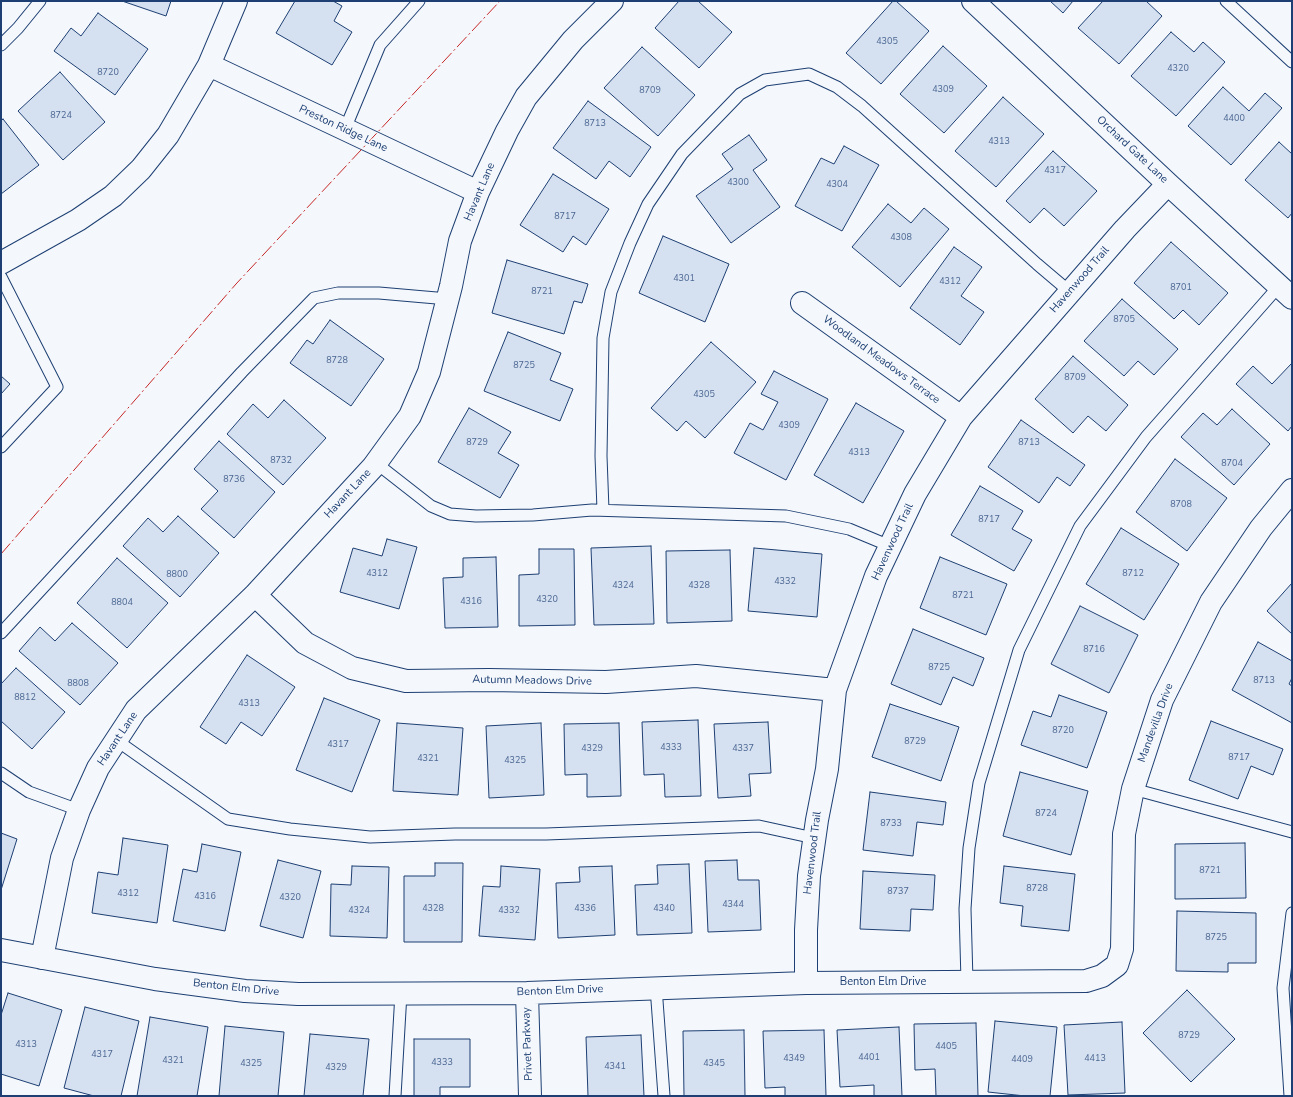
<!DOCTYPE html>
<html>
<head>
<meta charset="utf-8">
<style>
	body { margin:0 }
	#map { position:relative; width:1293px; height:1097px; overflow:hidden; background:#f4f7fb; font-family:"Nunito Sans",sans-serif }
	canvas { display:block }
	.frame { position:absolute; inset:0; border:2px solid #1d3f73; pointer-events:none }
</style>
</head>
<body>
<div id="map">
<canvas width="1293" height="1097"></canvas>
<div class="frame"></div>
</div>
<script>
const context = document.querySelector('canvas').getContext('2d');
context.lineJoin = 'round';
function fillPath(path, color) {
  context.fillStyle = color;
  context.fill(path, 'evenodd');
}
function poly(rows) {
  const path = new Path2D();
  for (const r of rows) {
    path.moveTo(r[0], r[1]);
    for (let i = 2; i < r.length; i += 2) path.lineTo(r[i], r[i + 1]);
  }
  return path;
}
function trace(path, color, width, dash) {
  context.strokeStyle = color;
  context.lineWidth = width;
  context.lineCap = dash ? 'butt' : 'round';
  context.setLineDash(dash || []);
  context.stroke(path);
}
function label(font, color, halo, rows, align = 'center') {
  context.font = font + ' "Nunito Sans",sans-serif';
  context.lineWidth = 3;
  context.setLineDash([]);
  context.textBaseline = 'middle';
  context.strokeStyle = halo;
  context.fillStyle = color;
  for (const [text, x, y, turn = 0] of rows) {
    context.save();
    context.translate(x, y);
    context.rotate((+turn || 0) * Math.PI / 180);
    context.textAlign = isNaN(turn) ? turn : align;
    if (halo) context.strokeText(text, 0, 0);
    context.fillText(text, 0, 0);
    context.restore();
  }
}
const building = poly([
	[122,1,171,1,166,16,122,1],
	[295,1,333,1,342,6,334,21,352,32,332,65,276,33,295,1],
	[679,1,698,1,732,32,699,68,655,28,679,1],
	[893,1,896,1,929,31,881,84,846,53,893,1],
	[1050,1,1073,1,1063,13,1050,1],
	[1103,1,1146,1,1162,16,1119,64,1078,28,1103,1],
	[98,13,148,49,115,95,54,51,71,28,81,36,98,13],
	[1171,32,1194,52,1203,42,1225,62,1176,116,1131,76,1171,32],
	[943,46,987,86,944,133,900,94,943,46],
	[642,47,695,95,658,136,604,88,642,47],
	[60,72,105,122,63,160,18,111,60,72],
	[1223,87,1249,111,1265,93,1282,108,1231,165,1188,126,1223,87],
	[1003,97,1044,134,996,187,955,151,1003,97],
	[588,101,651,147,630,177,609,161,596,179,553,148,588,101],
	[3,119,39,165,1,194,1,121,3,119],
	[749,135,767,160,753,170,780,207,731,243,696,196,733,169,722,154,749,135],
	[1279,142,1292,154,1292,213,1288,218,1245,180,1279,142],
	[844,146,879,165,842,231,795,206,821,158,834,164,844,146],
	[1053,151,1097,191,1064,226,1044,208,1030,223,1006,201,1053,151],
	[553,174,609,209,586,245,573,236,563,252,520,225,553,174],
	[888,204,911,223,924,208,949,229,900,287,852,247,888,204],
	[663,236,729,264,705,322,639,293,663,236],
	[1171,242,1228,293,1199,325,1183,310,1174,319,1134,283,1171,242],
	[954,247,982,267,961,296,984,312,960,345,910,308,954,247],
	[507,260,588,284,582,303,574,301,564,334,492,313,507,260],
	[1122,299,1178,349,1154,375,1138,361,1124,376,1084,341,1122,299],
	[330,320,384,359,351,406,290,363,307,340,313,344,330,320],
	[508,332,561,353,550,380,573,389,560,421,484,391,508,332],
	[711,342,756,382,705,438,686,421,677,431,651,408,711,342],
	[1073,356,1128,405,1106,431,1088,416,1073,433,1035,399,1073,356],
	[1292,363,1292,426,1288,431,1236,384,1253,366,1272,384,1292,363],
	[774,371,828,399,786,480,734,453,750,423,763,430,778,402,761,394,774,371],
	[1,376,10,384,1,394,1,376],
	[284,400,326,438,283,485,227,434,253,404,268,418,284,400],
	[856,403,904,431,863,503,814,475,856,403],
	[469,408,511,432,498,453,519,465,500,498,438,462,469,408],
	[1232,409,1270,444,1234,485,1181,437,1203,413,1217,425,1232,409],
	[1021,420,1085,465,1070,486,1057,477,1039,503,988,467,1021,420],
	[219,441,275,492,234,538,201,509,218,491,194,469,219,441],
	[1175,459,1227,498,1187,551,1136,512,1175,459],
	[980,486,1023,511,1012,529,1032,540,1014,571,951,535,980,486],
	[178,516,219,553,180,597,123,546,148,518,163,532,178,516],
	[1121,528,1179,564,1144,620,1086,584,1121,528],
	[387,539,417,547,399,609,340,592,353,548,382,556,387,539],
	[651,546,654,624,594,625,591,548,651,546],
	[754,548,822,554,817,617,748,611,754,548],
	[539,549,574,549,575,625,519,626,519,575,539,574,539,549],
	[730,550,732,621,667,623,666,551,730,550],
	[496,557,498,627,445,628,443,578,463,577,463,558,496,557],
	[940,557,1007,584,986,635,920,608,940,557],
	[117,558,168,603,127,648,77,603,117,558],
	[1292,583,1292,634,1267,611,1292,583],
	[1080,606,1138,635,1109,693,1051,664,1080,606],
	[72,623,118,663,80,705,19,651,40,627,55,641,72,623],
	[913,629,984,658,973,686,953,677,941,705,891,684,913,629],
	[1258,642,1292,661,1292,678,1289,684,1292,686,1292,723,1232,690,1258,642],
	[247,655,295,687,262,736,241,722,226,744,200,727,247,655],
	[16,668,65,712,32,749,1,721,1,684,16,668],
	[1059,695,1107,712,1087,768,1021,745,1033,711,1051,717,1059,695],
	[324,698,380,720,352,792,296,770,324,698],
	[890,704,959,727,941,781,872,757,890,704],
	[698,720,701,796,665,797,664,774,644,775,642,722,698,720],
	[1211,721,1283,749,1273,775,1251,766,1238,799,1189,780,1211,721],
	[768,722,771,773,749,774,751,796,718,798,714,724,768,722],
	[397,723,463,728,458,795,393,791,397,723],
	[541,723,544,795,489,798,486,726,541,723],
	[619,723,621,796,587,797,587,774,565,775,564,724,619,723],
	[1020,772,1088,791,1071,855,1003,836,1020,772],
	[870,792,946,802,943,825,917,822,913,856,863,850,870,792],
	[1,833,17,839,1,890,1,833],
	[123,838,168,845,157,923,92,913,98,872,118,875,123,838],
	[1245,843,1246,898,1175,899,1175,844,1245,843],
	[202,844,241,852,225,931,173,921,183,869,197,872,202,844],
	[278,860,321,871,303,938,260,926,278,860],
	[737,860,738,880,759,880,761,930,708,932,705,861,737,860],
	[435,863,463,863,462,942,404,942,404,876,435,876,435,863],
	[689,864,692,933,637,935,635,885,658,884,657,865,689,864],
	[352,866,389,867,387,938,330,936,331,884,351,885,352,866],
	[501,866,540,869,535,940,479,936,483,886,500,887,501,866],
	[612,866,615,935,558,938,556,883,580,882,579,867,612,866],
	[1004,866,1075,874,1069,931,1021,926,1023,906,1000,903,1004,866],
	[863,871,935,875,933,910,911,909,910,931,860,929,863,871],
	[1177,911,1256,913,1256,963,1228,963,1228,972,1176,971,1177,911],
	[1187,990,1235,1039,1191,1082,1143,1033,1187,990],
	[8,993,62,1010,39,1086,1,1074,1,1015,8,993],
	[85,1007,139,1021,121,1096,94,1096,64,1088,85,1007],
	[150,1017,208,1027,197,1096,137,1096,150,1017],
	[995,1021,1057,1027,1050,1096,1025,1096,988,1092,995,1021],
	[1122,1022,1125,1093,1068,1095,1064,1025,1122,1022],
	[976,1023,978,1096,936,1096,935,1069,915,1070,914,1024,976,1023],
	[225,1026,284,1032,278,1096,219,1096,225,1026],
	[899,1027,902,1096,874,1096,874,1085,840,1087,837,1030,899,1027],
	[744,1030,745,1096,684,1096,683,1031,744,1030],
	[824,1030,826,1096,785,1096,785,1087,765,1088,763,1031,824,1030],
	[310,1034,369,1039,363,1096,304,1096,310,1034],
	[641,1035,644,1096,588,1096,586,1037,641,1035],
	[414,1039,470,1039,470,1087,440,1087,440,1096,414,1096,414,1039]
]);
fillPath(building, '#d5e0f0');
trace(building, '#1d3f73', 1);
const service = poly([
	[1226,1,1292,62],
	[1,45,18,28,40,1],
	[345,129,380,45,419,1],
	[1,277,57,387,1,447],
	[376,463,431,506,450,514,476,516,533,515,592,510,786,516,849,529,890,546],
	[603,510,601,456,603,338,611,292,630,243,648,204,682,154,740,94,765,80,809,74,837,87,862,106,1037,264,1070,292],
	[1,633,242,372,314,298,338,293,379,293,448,299],
	[116,740,228,819,290,829,370,837,455,834,546,834,759,826,814,838],
	[1,773,29,792,79,810],
	[1133,789,1292,832],
	[967,981,965,909,969,848,979,783,1019,650,1080,526,1146,437,1279,286],
	[656,987,664,1096],
	[395,1096,401,993],
	[1290,1096,1283,988,1292,913]
]);
const minor = poly([
	[973,1,1168,184,1292,298],
	[209,65,478,192],
	[1,263,78,220,113,196,141,169,168,135,209,65,236,1],
	[802,303,961,417],
	[255,595,305,643,352,668,406,681,489,680,606,682,696,676,835,690],
	[1,950,155,979,245,991,298,994,527,993,806,983,1086,981,1102,976,1117,965,1122,949,1124,834,1133,789,1162,700,1211,602,1261,528,1292,490],
	[42,958,62,858,79,810,98,768,136,710,255,595,373,467,410,416,429,372,451,286,460,241,478,192,507,131,526,97,573,40,612,1],
	[806,983,806,930,809,876,817,820,827,769,835,690,876,576,915,494,961,417,1125,229,1168,184],
	[527,993,530,1096]
]);
trace(service, '#1d3f73', 13);
trace(minor, '#1d3f73', 24);
trace(service, '#f4f7fb', 11);
trace(minor, '#f4f7fb', 22);
trace(poly([
	[1,554,236,284,500,1]
]), '#c62828', 1, [14, 3, 2, 3]);
label('9px', '#4b6792', null, [
	["4305",887,42],
	["4320",1178,69],
	["8720",108,73],
	["4309",943,90],
	["8709",650,91],
	["8724",61,116],
	["4400",1234,119],
	["8713",595,124],
	["4313",999,142],
	["4317",1055,171],
	["4300",738,183],
	["4304",837,185],
	["8717",565,217],
	["4308",901,238],
	["4301",684,279],
	["4312",950,282],
	["8701",1181,288],
	["8721",542,292],
	["8705",1124,320],
	["8728",337,361],
	["8725",524,366],
	["8709",1075,378],
	["4305",704,395],
	["4309",789,426],
	["8729",477,443],
	["8713",1029,443],
	["4313",859,453],
	["8732",281,461],
	["8704",1232,464],
	["8736",234,480],
	["8708",1181,505],
	["8717",989,520],
	["4312",377,574],
	["8712",1133,574],
	["8800",177,575],
	["4332",785,582],
	["4324",623,586],
	["4328",699,586],
	["8721",963,596],
	["4320",547,600],
	["4316",471,602],
	["8804",122,603],
	["8716",1094,650],
	["8725",939,668],
	["8713",1264,681],
	["8808",78,684],
	["8812",25,698],
	["4313",249,704],
	["8720",1063,731],
	["8729",915,742],
	["4317",338,745],
	["4333",671,748],
	["4329",592,749],
	["4337",743,749],
	["8717",1239,758],
	["4321",428,759],
	["4325",515,761],
	["8724",1046,814],
	["8733",891,824],
	["8721",1210,871],
	["8728",1037,889],
	["8737",898,892],
	["4312",128,894],
	["4316",205,897],
	["4320",290,898],
	["4344",733,905],
	["4328",433,909],
	["4336",585,909],
	["4340",664,909],
	["4324",359,911],
	["4332",509,911],
	["8725",1216,938],
	["8729",1189,1036],
	["4313",26,1045],
	["4405",946,1047],
	["4317",102,1055],
	["4401",869,1058],
	["4349",794,1059],
	["4413",1095,1059],
	["4409",1022,1060],
	["4321",173,1061],
	["4333",442,1063],
	["4325",251,1064],
	["4345",714,1064],
	["4341",615,1067],
	["4329",336,1068]
]);
label('11px', '#1d3f73', '#f4f7fb', [
	["Preston Ridge Lane",343,129,25],
	["Orchard Gate Lane",1132,150,43],
	["Havant Lane",480,192,-67],
	["Havenwood Trail",1080,280,-49],
	["Woodland Meadows Terrace",881,360,36],
	["Havant Lane",348,494,-47],
	["Havenwood Trail",893,542,-65],
	["Autumn Meadows Drive",532,681,1],
	["Mandevilla Drive",1156,723,-70],
	["Havant Lane",118,739,-56],
	["Havenwood Trail",813,853,-83],
	["Benton Elm Drive",883,982],
	["Benton Elm Drive",236,988,6],
	["Benton Elm Drive",560,991,-2],
	["Privet Parkway",528,1044,-92]
]);
</script>
</body>
</html>
